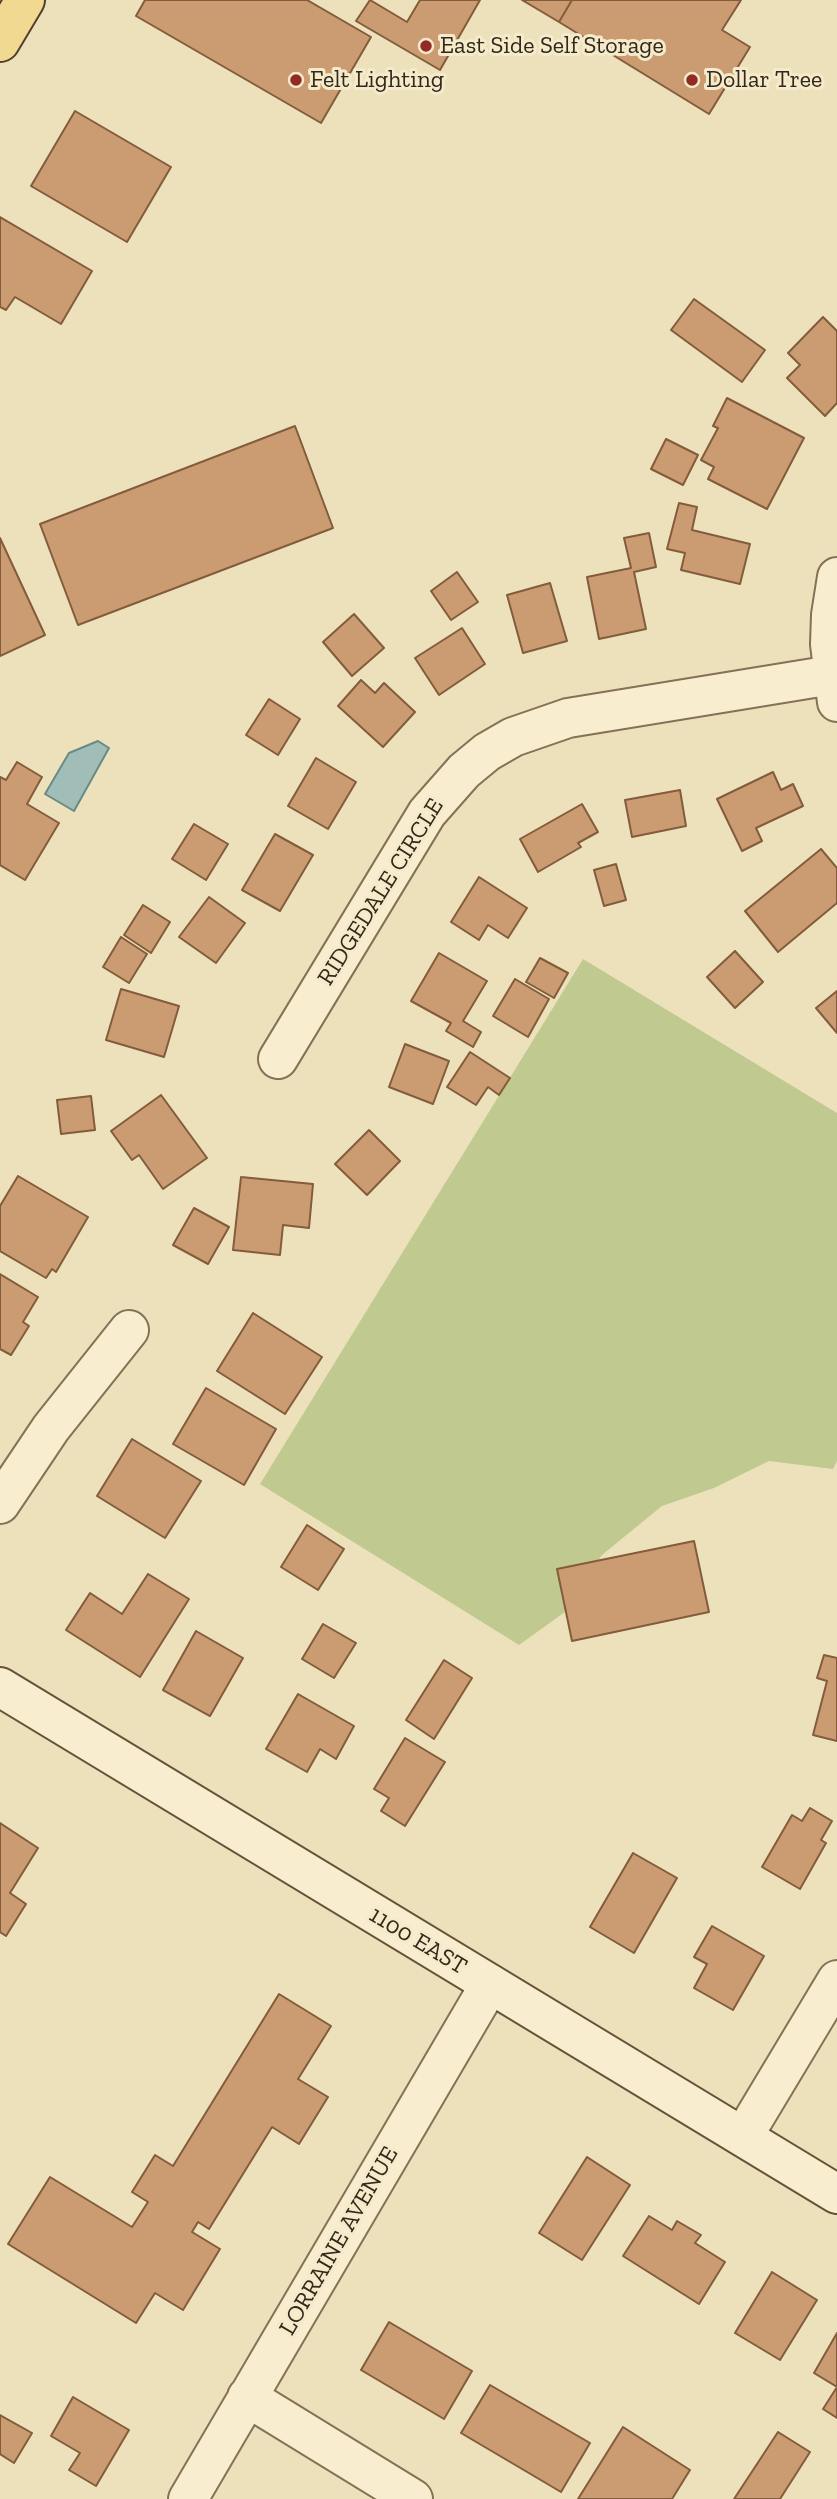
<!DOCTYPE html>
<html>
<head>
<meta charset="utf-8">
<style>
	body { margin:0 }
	canvas { display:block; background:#ede1bc }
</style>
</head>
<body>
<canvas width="837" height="2499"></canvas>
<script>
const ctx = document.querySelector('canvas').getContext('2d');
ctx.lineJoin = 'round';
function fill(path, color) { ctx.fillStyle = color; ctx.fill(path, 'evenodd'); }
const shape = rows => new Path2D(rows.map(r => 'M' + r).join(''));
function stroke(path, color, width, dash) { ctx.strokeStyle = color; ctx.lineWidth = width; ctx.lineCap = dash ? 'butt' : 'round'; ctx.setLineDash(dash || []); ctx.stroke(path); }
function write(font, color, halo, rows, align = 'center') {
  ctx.font = font + ' "Zilla Slab",serif'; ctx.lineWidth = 6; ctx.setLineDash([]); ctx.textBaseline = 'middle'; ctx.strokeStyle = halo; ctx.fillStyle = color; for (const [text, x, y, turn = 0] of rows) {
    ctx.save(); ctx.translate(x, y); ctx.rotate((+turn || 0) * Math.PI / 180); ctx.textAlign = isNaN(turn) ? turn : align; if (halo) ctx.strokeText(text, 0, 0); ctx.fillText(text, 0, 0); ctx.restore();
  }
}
fill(shape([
	[583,959,837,1113,837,1461,833,1469,769,1461,714,1488,662,1506,602,1555,565,1612,519,1645,260,1484]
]), '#c0ca90');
const water = shape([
	[98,741,109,748,74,811,45,794,69,753,98,741]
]);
fill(water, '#a0beb7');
stroke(water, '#688b84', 2);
const building = shape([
	[145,0,307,0,371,37,321,123,136,16,145,0],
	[370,0,407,22,420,0,480,0,440,70,356,21,370,0],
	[522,0,572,0,559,22,522,0],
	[572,0,741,0,722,30,750,47,709,114,559,22,572,0],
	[75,111,171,167,127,242,31,186,75,111],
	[0,217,92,271,61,324,15,297,6,310,0,307,0,217],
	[694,299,765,350,742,382,671,330,694,299],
	[823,317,837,331,837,403,825,416,787,378,800,365,788,353,823,317],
	[727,398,804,438,767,509,708,479,714,467,701,460,718,428,713,426,727,398],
	[295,426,333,528,78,625,40,524,295,426],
	[666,439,698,455,683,485,651,469,666,439],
	[679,503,697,507,692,530,750,544,740,584,681,570,685,553,667,549,679,503],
	[649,533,656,567,634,572,646,629,599,639,587,577,631,568,624,538,649,533],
	[0,538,45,635,0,656,0,538],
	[457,572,478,602,451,620,431,591,457,572],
	[550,583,567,641,523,653,507,595,550,583],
	[354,614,384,648,352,676,323,642,354,614],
	[462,628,485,664,439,695,415,658,462,628],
	[361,680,375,693,384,683,415,712,383,747,338,706,361,680],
	[269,699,300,719,278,755,246,735,269,699],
	[316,758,356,782,328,829,288,806,316,758],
	[17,762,42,777,27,804,59,823,25,880,0,865,0,777,6,780,17,762],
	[773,772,781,790,793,784,803,806,756,828,762,841,742,851,717,799,773,772],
	[680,790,686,826,632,837,625,800,680,790],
	[582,804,598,832,578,843,581,847,538,872,520,839,582,804],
	[194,824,228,844,206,880,172,859,194,824],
	[275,834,313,855,280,911,242,890,275,834],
	[821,849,837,868,837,903,778,952,745,911,821,849],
	[616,864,626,900,604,906,594,870,616,864],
	[479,877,527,908,508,938,488,925,479,940,451,922,479,877],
	[209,897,245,923,216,963,179,937,209,897],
	[143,905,170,922,151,953,124,935,143,905],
	[121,937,147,954,129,983,103,967,121,937],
	[735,951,763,982,735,1008,707,977,735,951],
	[439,953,487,981,463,1021,481,1032,473,1047,446,1031,451,1023,411,1001,439,953],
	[540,958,568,973,554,998,526,982,540,958],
	[515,979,549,999,528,1037,493,1016,515,979],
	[121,989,179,1006,164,1057,106,1040,121,989],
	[837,991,837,1033,816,1008,837,991],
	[405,1044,449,1061,433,1104,389,1087,405,1044],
	[470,1052,510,1078,499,1095,488,1087,476,1105,447,1087,470,1052],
	[161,1095,207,1158,163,1189,139,1155,132,1160,111,1131,161,1095],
	[91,1096,95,1130,61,1134,57,1100,91,1096],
	[369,1130,400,1161,367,1195,335,1164,369,1130],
	[18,1176,88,1217,56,1272,52,1269,46,1278,0,1251,0,1206,18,1176],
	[241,1177,313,1184,309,1228,283,1225,280,1255,233,1250,241,1177],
	[194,1208,229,1227,208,1264,173,1245,194,1208],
	[0,1274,38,1297,23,1322,29,1326,11,1355,0,1349,0,1274],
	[253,1313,322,1357,285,1414,217,1371,253,1313],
	[206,1388,276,1429,244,1485,173,1444,206,1388],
	[132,1439,201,1481,165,1538,97,1496,132,1439],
	[307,1525,344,1549,318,1590,281,1567,307,1525],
	[694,1541,709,1612,572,1641,557,1569,694,1541],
	[148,1574,189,1599,140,1677,66,1630,90,1593,122,1614,148,1574],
	[323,1624,356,1643,334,1678,302,1659,323,1624],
	[196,1631,243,1658,210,1716,163,1690,196,1631],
	[824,1655,837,1658,837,1741,813,1735,827,1681,817,1678,824,1655],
	[444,1660,472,1678,434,1739,406,1720,444,1660],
	[298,1694,354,1726,336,1759,320,1749,307,1772,266,1749,298,1694],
	[405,1738,445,1762,405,1826,381,1811,389,1798,374,1789,405,1738],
	[810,1808,832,1821,821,1840,826,1843,800,1889,762,1867,792,1815,802,1821,810,1808],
	[0,1823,38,1848,10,1893,26,1904,6,1936,0,1932,0,1823],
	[633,1853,677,1878,634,1953,590,1927,633,1853],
	[712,1926,764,1956,733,2010,694,1988,707,1964,694,1957,712,1926],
	[279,1994,331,2026,298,2079,328,2097,299,2144,272,2127,209,2229,198,2222,192,2232,220,2249,183,2310,155,2293,136,2323,8,2244,50,2177,132,2227,148,2202,132,2192,155,2155,173,2166,279,1994],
	[587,2157,630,2185,582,2260,539,2233,587,2157],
	[649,2216,672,2230,677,2221,701,2235,695,2243,725,2262,699,2304,623,2256,649,2216],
	[772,2272,817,2300,780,2360,735,2333,772,2272],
	[389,2322,472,2371,444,2419,361,2370,389,2322],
	[837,2333,837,2418,823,2409,837,2387,814,2373,837,2333],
	[490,2385,590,2443,561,2492,461,2433,490,2385],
	[73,2397,129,2430,96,2486,69,2470,80,2453,51,2436,73,2397],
	[0,2415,32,2433,14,2463,0,2454,0,2415],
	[623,2427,690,2470,672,2499,578,2499,623,2427],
	[778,2432,810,2452,780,2499,734,2499,778,2432]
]);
fill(building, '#cb9c72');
stroke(building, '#835c3c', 2);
const street = shape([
	[837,577,831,615,830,644,837,702],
	[278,1059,427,813,464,771,487,752,513,737,568,718,832,675],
	[0,1504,51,1428,129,1330],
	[744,2135,837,1980],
	[247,2397,413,2499],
	[188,2499,490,1984]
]);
const secondary = shape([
	[0,1687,837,2194]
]);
const primary = shape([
	[0,42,25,0]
]);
stroke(street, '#847156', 42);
stroke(secondary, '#665239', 42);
stroke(primary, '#513f2b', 42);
stroke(street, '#f8eecf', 38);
stroke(secondary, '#f8eecf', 38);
stroke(primary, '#f2d992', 38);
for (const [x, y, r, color] of [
	[426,46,7,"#922b26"],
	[296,80,7,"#922b26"],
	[692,80,7,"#922b26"]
]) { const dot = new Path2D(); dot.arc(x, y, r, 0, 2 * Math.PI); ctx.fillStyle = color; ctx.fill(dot); stroke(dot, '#f5ebcb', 2.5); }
write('24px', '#33281b', '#f5ebcb', [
	["East Side Self Storage",440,46],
	["Felt Lighting",310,80],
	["Dollar Tree",706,80]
], 'left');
write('24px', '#33281b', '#f5ebcb', [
	["RIDGEDALE CIRCLE",381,892,-58],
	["1100 EAST",418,1941,31],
	["LORRAINE AVENUE",339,2241,-60]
]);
</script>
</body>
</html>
